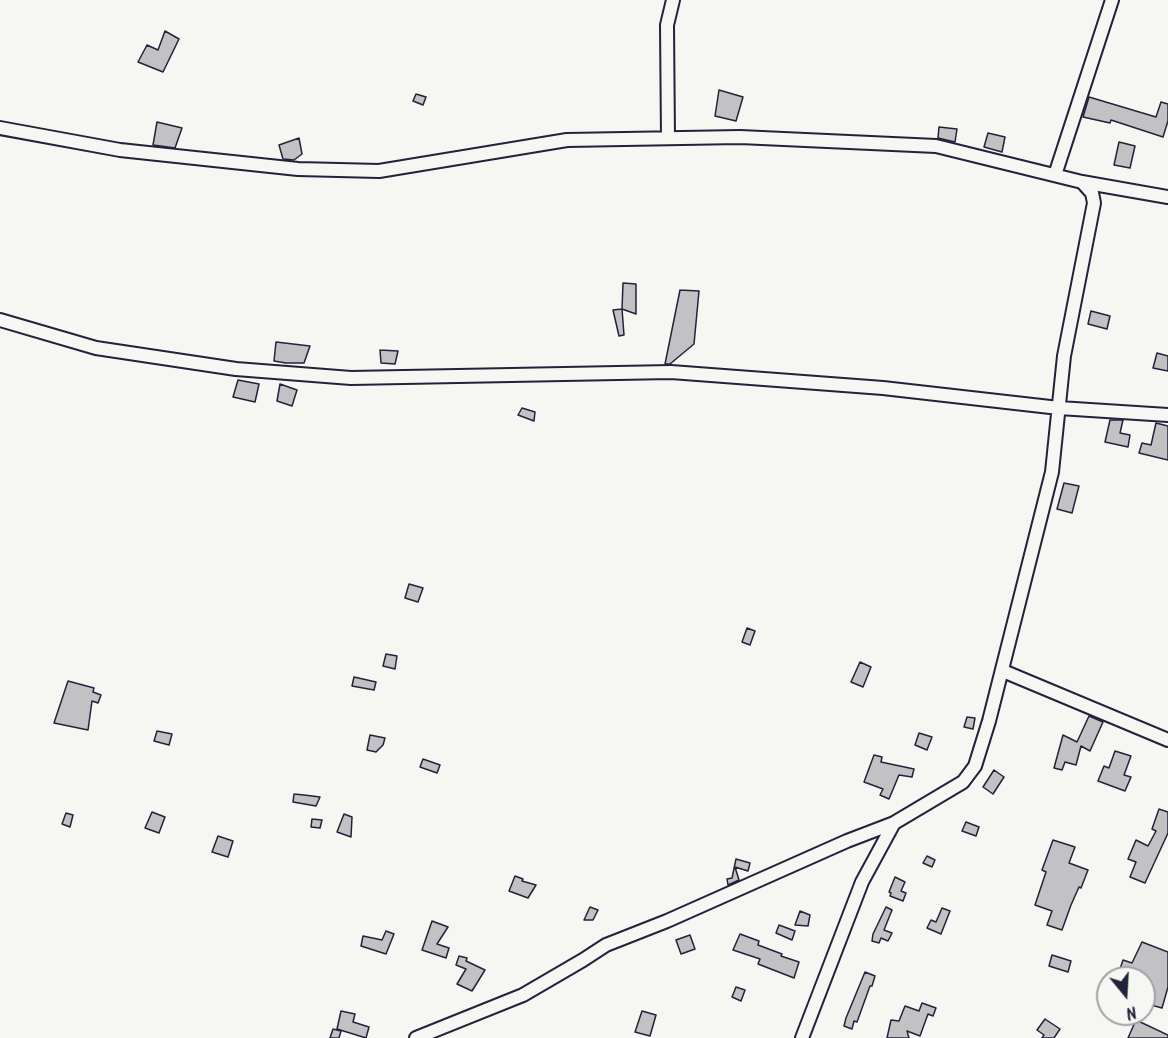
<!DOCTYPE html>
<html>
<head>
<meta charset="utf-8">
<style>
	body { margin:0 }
	#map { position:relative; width:1168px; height:1038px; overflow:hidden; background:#f6f6f2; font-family:Kalam,sans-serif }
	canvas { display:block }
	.north { position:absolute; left:1096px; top:966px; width:60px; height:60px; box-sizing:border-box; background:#f6f6f2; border:2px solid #a1a1a9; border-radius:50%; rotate:162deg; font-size:16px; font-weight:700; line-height:24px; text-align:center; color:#22223b }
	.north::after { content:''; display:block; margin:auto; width:21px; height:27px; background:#22223b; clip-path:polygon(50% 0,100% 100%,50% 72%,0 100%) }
</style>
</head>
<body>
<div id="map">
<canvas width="1168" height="1038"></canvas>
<div class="north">N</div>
</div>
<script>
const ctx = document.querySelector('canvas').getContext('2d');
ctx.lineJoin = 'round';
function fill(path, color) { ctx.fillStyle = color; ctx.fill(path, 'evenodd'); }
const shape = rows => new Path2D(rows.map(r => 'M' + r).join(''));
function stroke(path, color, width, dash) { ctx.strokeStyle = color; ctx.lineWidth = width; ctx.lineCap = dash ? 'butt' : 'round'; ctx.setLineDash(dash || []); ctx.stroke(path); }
const building = shape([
	[165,31,179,39,163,72,138,62,147,45,158,50,165,31],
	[719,90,743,97,736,121,715,116,719,90],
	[416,94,426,97,423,105,413,101,416,94],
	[1089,97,1156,117,1161,102,1168,104,1168,121,1163,137,1111,120,1110,123,1083,117,1089,97],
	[157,122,182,128,175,148,153,145,157,122],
	[939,127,957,129,955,142,938,138,939,127],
	[988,133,1005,137,1002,152,984,147,988,133],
	[299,138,302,154,294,160,283,159,279,145,299,138],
	[1119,142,1135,146,1130,168,1114,165,1119,142],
	[623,283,636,284,636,314,622,309,623,283],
	[680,290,699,291,694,344,670,364,665,364,680,290],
	[622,309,624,335,619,336,613,310,622,309],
	[1091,311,1110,316,1107,329,1088,324,1091,311],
	[276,342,310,346,304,363,286,363,274,361,276,342],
	[380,350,398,351,395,364,381,363,380,350],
	[1157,353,1168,356,1168,371,1153,368,1157,353],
	[238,380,259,384,255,402,233,397,238,380],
	[280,384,297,390,292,406,277,401,280,384],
	[522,408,535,412,534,421,518,415,522,408],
	[1110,420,1123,420,1120,433,1130,435,1128,447,1105,442,1110,420],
	[1156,423,1168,426,1168,460,1139,453,1142,443,1151,445,1156,423],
	[1064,483,1079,486,1072,513,1057,509,1064,483],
	[409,584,423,588,418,602,405,598,409,584],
	[747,628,755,631,750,645,742,642,747,628],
	[386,654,397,656,395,669,383,666,386,654],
	[860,662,871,667,863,687,851,682,860,662],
	[354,677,376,682,374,690,352,686,354,677],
	[68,681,94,688,93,692,101,695,98,703,92,701,88,730,54,723,68,681],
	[1089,716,1103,722,1090,751,1081,746,1076,765,1065,762,1062,770,1054,768,1063,735,1077,742,1089,716],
	[967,717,975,718,973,729,964,727,967,717],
	[157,731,172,734,169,745,154,741,157,731],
	[919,733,932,737,927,750,915,745,919,733],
	[370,735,385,738,383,745,376,752,367,750,370,735],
	[1115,751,1131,756,1124,775,1131,777,1125,791,1098,781,1104,766,1109,768,1115,751],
	[874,755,882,757,881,762,914,769,912,777,899,775,889,799,880,795,883,789,864,782,874,755],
	[423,759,440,765,437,773,420,767,423,759],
	[994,770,1004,777,993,794,983,787,994,770],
	[294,794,304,795,320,797,316,806,293,802,294,794],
	[1159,809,1168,812,1168,833,1145,883,1130,877,1136,862,1128,859,1136,840,1148,846,1156,831,1152,829,1159,809],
	[152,812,165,817,159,833,145,828,152,812],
	[66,813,73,815,70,827,62,824,66,813],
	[344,814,352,817,351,837,337,832,344,814],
	[312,819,322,820,320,828,311,827,312,819],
	[966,822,979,827,976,836,962,831,966,822],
	[218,836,233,841,228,857,212,852,218,836],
	[1053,840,1075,847,1069,863,1088,870,1081,888,1079,887,1071,905,1062,930,1047,925,1052,911,1035,905,1046,872,1042,870,1053,840],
	[927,856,935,860,932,867,923,863,927,856],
	[736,859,750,863,748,871,735,867,739,880,728,885,727,879,732,878,736,859],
	[515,876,523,879,522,881,536,885,528,898,509,891,515,876],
	[895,877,905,882,901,891,906,893,903,901,890,896,891,893,889,892,895,877],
	[590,907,598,910,593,920,584,920,590,907],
	[886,907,892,910,884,930,892,933,888,941,881,938,879,943,872,941,873,934,886,907],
	[942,908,950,911,941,934,927,928,931,920,936,922,942,908],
	[800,911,810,915,808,926,795,925,800,911],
	[432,921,448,927,437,944,449,948,446,958,422,950,432,921],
	[779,925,795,931,792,940,776,933,779,925],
	[386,931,394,934,386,954,361,946,363,936,382,940,386,931],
	[740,934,759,941,758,945,782,954,781,956,799,962,794,978,758,964,760,959,733,950,740,934],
	[690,935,695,949,681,954,676,940,690,935],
	[1142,942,1168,952,1168,987,1162,1008,1144,1003,1144,978,1117,978,1123,960,1132,963,1142,942],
	[1052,955,1071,961,1068,972,1049,966,1052,955],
	[459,956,467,958,466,961,485,970,472,991,457,984,466,969,456,965,459,956],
	[865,972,875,976,872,986,870,986,857,1022,854,1021,852,1029,844,1026,846,1018,865,972],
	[736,987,745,990,741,1001,732,997,736,987],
	[922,1003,936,1008,933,1016,928,1014,920,1036,907,1031,909,1038,887,1038,891,1020,899,1021,905,1006,919,1011,922,1003],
	[341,1011,355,1014,353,1022,369,1027,366,1038,337,1029,341,1011],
	[642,1011,656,1015,650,1036,635,1032,642,1011],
	[1045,1019,1060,1029,1054,1038,1042,1038,1044,1035,1037,1030,1045,1019],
	[1136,1020,1168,1035,1168,1038,1128,1038,1136,1020],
	[333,1029,341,1031,339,1038,330,1038,333,1029]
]);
fill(building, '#c2c2c4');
stroke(building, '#22223b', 1.5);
const minor = shape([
	[0,128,120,150,298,169,379,171,567,140,740,137,936,146,1082,182,1168,197],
	[668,138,667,25,673,0],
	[1055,175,1112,0],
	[0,320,96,348,236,369,351,378,671,372,883,388,1059,408,1168,415],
	[1003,671,1168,740],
	[416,1038,523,995,583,960,606,945,667,921,847,841,894,823,963,782,975,766,989,721,1052,472,1064,356,1094,203,1092,193,1082,182],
	[802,1038,862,882,894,823]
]);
stroke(minor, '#22223b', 16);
stroke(minor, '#f6f6f2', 12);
</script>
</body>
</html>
